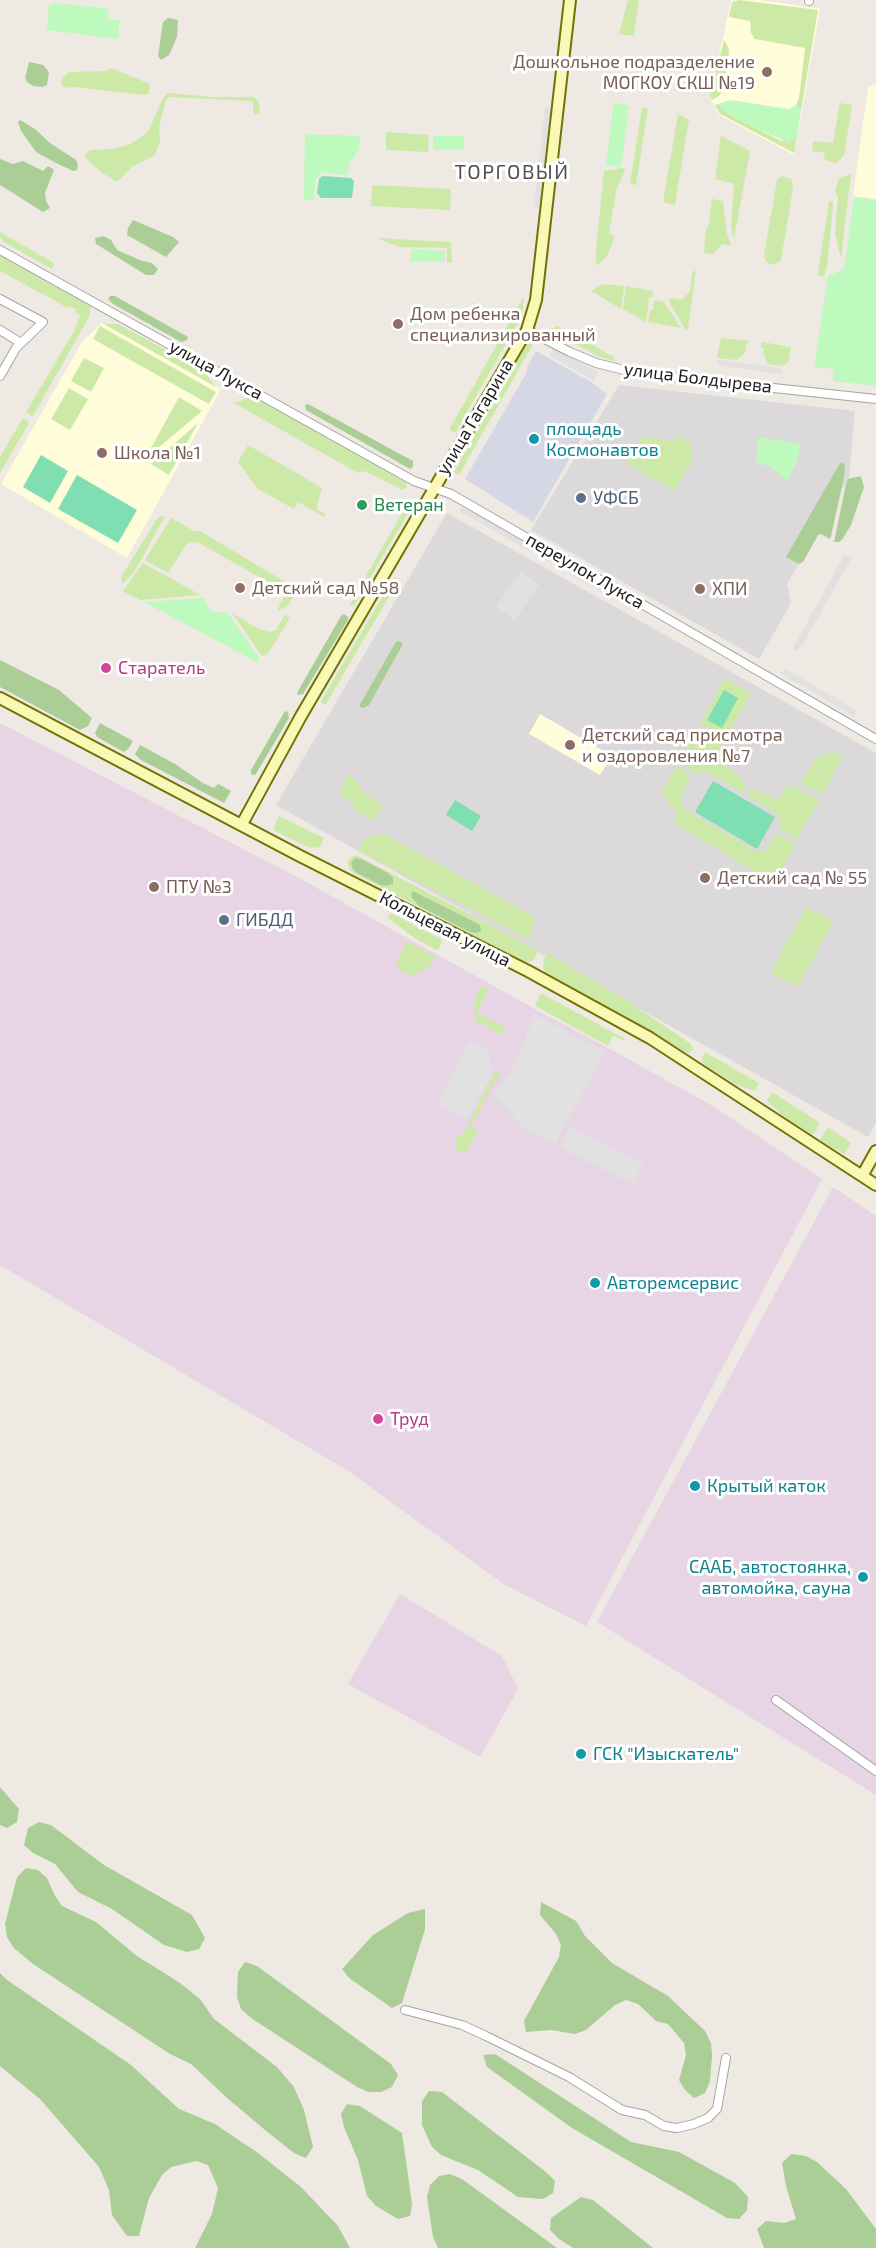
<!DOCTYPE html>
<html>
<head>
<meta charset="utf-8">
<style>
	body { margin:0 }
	canvas { display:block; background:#eee9e2 }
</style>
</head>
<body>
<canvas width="876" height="2248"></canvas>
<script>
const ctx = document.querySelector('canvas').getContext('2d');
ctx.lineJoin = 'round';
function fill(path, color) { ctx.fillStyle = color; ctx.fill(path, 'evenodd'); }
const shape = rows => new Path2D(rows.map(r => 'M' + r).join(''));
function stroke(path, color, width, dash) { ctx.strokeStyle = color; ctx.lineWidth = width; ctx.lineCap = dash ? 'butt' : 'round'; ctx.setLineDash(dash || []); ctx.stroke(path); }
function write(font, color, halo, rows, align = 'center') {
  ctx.font = font + ' "Exo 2",sans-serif'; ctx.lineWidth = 6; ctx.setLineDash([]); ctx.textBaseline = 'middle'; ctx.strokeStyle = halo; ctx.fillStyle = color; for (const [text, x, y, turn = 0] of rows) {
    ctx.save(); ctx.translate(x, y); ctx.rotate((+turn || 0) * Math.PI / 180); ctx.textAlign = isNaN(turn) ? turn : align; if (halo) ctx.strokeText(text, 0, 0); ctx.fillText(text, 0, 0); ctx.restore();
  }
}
fill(shape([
	[619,385,855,411,849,477,787,584,791,603,759,659,531,530],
	[447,513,876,753,876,1123,868,1137,276,805]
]), '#dbd9da');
fill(shape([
	[0,723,297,877,535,1009,619,1054,716,1108,822,1179,586,1626,505,1585,350,1472,0,1265],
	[833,1187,876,1216,876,1795,597,1622],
	[400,1594,502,1656,518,1689,480,1757,348,1684]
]), '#e7d4e5');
fill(shape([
	[735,0,760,0,820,9,794,155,719,115,710,97,731,1],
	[876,84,876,199,853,196,868,87],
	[102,323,221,389,127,558,1,484,82,342],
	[540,714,612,756,600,775,529,734]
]), '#fffcda');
fill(shape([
	[628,0,639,0,634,36,619,34],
	[739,0,818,10,801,110,796,105,799,98,805,48,755,39,751,33,750,21,729,17,732,2],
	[724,40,729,49,728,63,722,92,719,96,712,100,710,96],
	[111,68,150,84,149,93,146,95,73,87,68,88,64,87,61,83,62,78,69,72,105,71],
	[168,93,213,97,254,97,259,102,260,113,256,115,253,112,253,102,250,101,170,97,166,100,159,128,160,142,154,156,132,167,117,182,102,173,86,158,85,155,90,150,112,149,129,145,144,135,149,130,162,100],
	[840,103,852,105,844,155,837,163,824,160,825,153,812,151,813,141,833,143],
	[719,104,722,109,731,115,781,141,797,136,794,153,720,114,715,105],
	[642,107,648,108,636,185,630,184],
	[678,114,689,120,675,205,663,202],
	[386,132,429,135,428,152,386,150],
	[721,136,750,151,734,239,731,228,734,184,715,179],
	[623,168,625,170,616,191,609,234,614,236,613,242,607,256,596,266,596,249,604,171],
	[851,174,841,259,835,233,838,197,835,191,839,178],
	[782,176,791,179,793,188,781,260,774,265,766,262,764,256,777,180],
	[372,185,451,189,450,210,371,206],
	[712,199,723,201,726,230,731,246,722,244,713,254,704,253,706,229,709,225],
	[829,201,833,202,833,207,827,266,824,276,820,276,818,274],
	[0,232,54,263,52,269,4,242,0,237],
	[376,238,451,242,452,263,447,263,447,248,399,247],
	[0,256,91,307,89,317,33,416,26,412,74,331,80,315,75,312,76,309,69,306,68,308,0,271],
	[696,270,688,330,685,329,668,300,672,298,681,300,690,292,692,273],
	[603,284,624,286,621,309,591,291],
	[626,286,653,291,652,297,649,298,646,322,623,309],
	[524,296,522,316,455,433,449,430],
	[654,300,664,302,681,328,648,322,650,310,653,310],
	[104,324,118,324,203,370,216,387],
	[100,326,216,392,209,404,93,339],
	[557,326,614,357,614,361,600,357,554,333,552,329],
	[721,338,750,341,745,346,746,352,736,360,717,358],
	[528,341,533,344,459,475,454,472],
	[762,342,791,347,789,361,783,366,768,364,763,353,764,348,761,348],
	[84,358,104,368,91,392,71,381],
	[69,388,88,399,70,430,51,419],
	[251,393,406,482,407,487,403,490,365,471,358,473,234,403,248,398],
	[179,397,202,411,145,459],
	[23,418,28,421,28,425,0,473,0,457],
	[198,423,169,475,151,464],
	[680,435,685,441,692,442,691,464,674,490,653,478,648,479,645,474,626,463,642,436,673,441],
	[248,445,322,488,316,509,325,514,324,517,298,502,294,509,258,489,238,462],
	[413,499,416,500,354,605,349,606,407,504],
	[165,516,141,560,131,576,122,584,121,577,158,517],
	[171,518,194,531,200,531,297,589,288,606,277,611,286,592,199,543,191,542,186,545,168,573,145,560],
	[143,563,200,595,140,600,123,591],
	[394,577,397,579,397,583,326,704,323,704,321,701],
	[232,613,259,629,270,632,276,630,285,615,290,618,267,655,262,656],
	[725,678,751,693,726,738,700,724],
	[698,728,721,741,727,751,722,759,680,759],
	[831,752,844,755,822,795,801,783,816,758],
	[719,762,739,775,746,786,742,792,704,771,697,773,682,765],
	[677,765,690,777,681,798,683,808,757,852,766,850,777,833,795,845,774,883,675,824,676,811,661,794],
	[348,775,356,779,363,793,383,805,373,821,353,809,354,804,343,798,340,793],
	[795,786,819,800,797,840,780,829,779,815,747,795,750,788,778,799,787,787],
	[279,816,324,838,320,847,310,848,273,830],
	[384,834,535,917,530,940,358,850,368,837],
	[356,855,536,949,537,954,533,960,526,963,352,872,348,865,348,860],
	[807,907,834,921,800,983,795,985,773,974,772,969],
	[391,913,442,940,439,949,436,950,413,937,390,919,387,917],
	[406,941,436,957,428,968,411,976,399,969,397,962],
	[549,954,623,998,691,1044,693,1049,689,1053,683,1051,546,973,543,968,544,958],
	[482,986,489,990,477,1012,507,1029,501,1035,475,1020,474,1000],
	[541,993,625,1039,625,1041,613,1036,608,1046,535,1006],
	[705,1052,759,1083,755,1091,735,1084,703,1064,702,1057],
	[496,1069,500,1072,471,1127,479,1133,475,1136,466,1153,458,1152,455,1147,457,1137,465,1131],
	[772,1092,820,1123,813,1135,787,1119,767,1101],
	[828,1127,851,1143,844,1154,820,1140]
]), '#cde9a7');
fill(shape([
	[168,18,178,20,177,37,169,55,161,60,158,56,163,22],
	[29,62,43,65,49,72,47,85,42,87,33,86,27,82,25,78],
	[20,120,35,129,50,143,76,160,78,165,77,170,73,171,56,163,36,152,21,131,18,122],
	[0,159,13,164,23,161,43,171,48,166,54,170,45,193,46,201,50,208,43,212,0,185],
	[133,220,173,237,179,242,166,257,127,235,128,228],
	[104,236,111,240,117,250,140,260,152,263,158,269,154,275,146,275,96,244,95,238],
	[110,296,115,296,188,337,187,340,181,342,113,304,108,299],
	[308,404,413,461,413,467,410,469,306,410,305,405],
	[840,463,845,464,844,477,831,536,830,539,821,534,818,535,803,562,799,564,786,557],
	[861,476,864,487,851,525,842,540,839,542,834,542,846,484,848,479],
	[344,614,348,617,348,620,303,694,297,695,298,691,341,616],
	[400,641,403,644,369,705,363,708,359,706,396,642],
	[0,660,59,690,92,718,88,726,80,730,0,687],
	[285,711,288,712,289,718,257,772,255,775,251,774,251,770],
	[100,723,133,741,129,748,124,752,97,737,95,733],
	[140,745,175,764,203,783,214,788,218,784,231,791,224,803,141,760,135,754],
	[355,858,361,859,388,873,393,878,393,884,387,886,381,885,357,873,353,869,351,863],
	[413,891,480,925,481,931,476,933,470,932,419,906,411,896],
	[0,1787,19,1809,17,1822,7,1828,0,1825],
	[39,1822,51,1825,104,1865,192,1915,205,1938,199,1949,187,1952,164,1945,112,1909,78,1892,55,1864,33,1853,24,1845,28,1828],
	[26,1868,38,1870,47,1878,55,1896,62,1906,96,1922,137,1956,180,1983,200,1999,214,2019,277,2067,294,2087,304,2110,313,2147,306,2158,294,2153,265,2130,226,2097,191,2064,170,2054,33,1964,14,1948,7,1937,5,1924,17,1877],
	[541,1902,576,1921,585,1936,612,1963,668,1996,705,2031,711,2043,712,2056,710,2081,705,2093,694,2098,685,2090,679,2080,686,2055,684,2043,668,2024,656,2021,638,2004,626,2000,615,2005,586,2030,575,2034,551,2030,526,2032,524,2021,559,1957,561,1945,556,1934,540,1915],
	[425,1909,425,1929,402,2003,392,2008,349,1978,342,1969,373,1935,408,1913],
	[245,1962,257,1966,391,2064,398,2075,392,2087,381,2092,368,2092,357,2087,251,2018,241,2009,237,1997,238,1972],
	[0,1973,7,1980,131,2065,179,2109,215,2124,258,2153,301,2187,338,2226,350,2248,195,2248,212,2214,218,2188,208,2165,196,2161,171,2167,162,2175,149,2198,139,2236,127,2236,112,2215,109,2190,99,2167,40,2099,0,2066],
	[495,2054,631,2142,679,2152,735,2183,748,2197,747,2210,739,2219,727,2218,572,2128,487,2067,483,2055],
	[429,2091,442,2092,546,2172,555,2181,553,2193,543,2199,518,2197,478,2170,441,2155,432,2147,422,2125,422,2101],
	[347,2104,360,2106,402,2133,412,2204,410,2216,398,2219,376,2206,367,2196,358,2160,344,2127,341,2114],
	[791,2154,806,2156,817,2162,846,2189,876,2229,876,2248,764,2248,757,2229,766,2221,784,2223,796,2219,786,2186,782,2163],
	[450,2174,462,2179,557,2248,438,2248,433,2237,427,2197,430,2185,439,2176],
	[581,2197,593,2200,653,2248,573,2248,559,2239,550,2230,551,2218]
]), '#abce96');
fill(shape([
	[56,3,108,9,109,20,119,20,118,39,47,30,49,4],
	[730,100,789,109,796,105,801,110,797,136,792,138,789,143,743,122,722,109,719,104],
	[614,102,629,106,621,167,606,165],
	[305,134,360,136,359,149,352,160,349,162,347,175,321,172,315,181,314,200,304,199],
	[433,136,464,136,464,150,433,150],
	[854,197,876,200,876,386,833,381,833,369,814,367,828,276,844,269],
	[411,249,445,251,444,262,410,261],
	[758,437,800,444,798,460,787,481,772,468,756,462],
	[205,598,206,605,213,612,227,612,259,658,259,663,144,602]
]), '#bef9be');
fill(shape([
	[322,176,351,178,354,181,352,198,321,198,317,193,319,179],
	[41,455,68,471,50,503,23,487],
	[77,475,137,510,118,543,58,509],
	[724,690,738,698,722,728,707,720],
	[713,781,775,817,757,849,695,812],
	[455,800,481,816,472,831,446,815]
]), '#7fdeb2');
fill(shape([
	[545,108,554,108,542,207,534,208],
	[553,348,598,372,594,381,550,356],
	[718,360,782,368,781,374,717,365],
	[463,505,535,548,533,553,460,511],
	[543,552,618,594,615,600,541,557],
	[844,555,851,559,803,644,796,651,793,648],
	[520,572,539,584,515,620,496,607],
	[786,669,856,710,855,717,780,673],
	[534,1014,605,1051,556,1143,524,1129,494,1095,517,1061],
	[470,1041,489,1051,492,1075,467,1120,437,1104],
	[570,1127,643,1164,633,1185,559,1148]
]), '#e1e1e1');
fill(shape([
	[536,351,591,382,607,394,533,522,465,479,527,372,528,365]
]), '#d6d7e4');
const street = shape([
	[809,1,809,0],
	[0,250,414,481,451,494,876,739],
	[0,299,43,322,16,348,0,376],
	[0,330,21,343],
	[527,330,570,352,596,363,624,370,653,375,876,399],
	[776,1700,876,1771],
	[405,2010,462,2025,486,2036,569,2077,622,2110,645,2115,664,2126,677,2128,694,2124,708,2118,717,2109,726,2058]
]);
const secondary = shape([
	[0,698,300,856,528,971,650,1038,876,1185],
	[242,824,301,716,527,330,536,300,570,0],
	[862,1176,876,1151]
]);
stroke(street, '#a4a4a4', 10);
stroke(secondary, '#707304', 14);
stroke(street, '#fff', 8);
stroke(secondary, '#faf8b5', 10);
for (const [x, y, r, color] of [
	[767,72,6,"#8d6e63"],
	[398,324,6,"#8d6e63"],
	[534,439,6,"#0f9aa8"],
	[102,453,6,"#8d6e63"],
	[581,498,6,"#5c6f8a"],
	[362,505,6,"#2e9e5b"],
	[240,588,6,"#8d6e63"],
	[700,589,6,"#8d6e63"],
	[106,668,6,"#d1479c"],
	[570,745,6,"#8d6e63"],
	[705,878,6,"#8d6e63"],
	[154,887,6,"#8d6e63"],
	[224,920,6,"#5c6f8a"],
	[595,1283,6,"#0f9aa8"],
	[378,1419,6,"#d1479c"],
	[695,1486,6,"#0f9aa8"],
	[863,1577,6,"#0f9aa8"],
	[581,1754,6,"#0f9aa8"]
]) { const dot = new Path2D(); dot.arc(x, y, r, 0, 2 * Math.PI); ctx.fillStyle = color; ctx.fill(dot); stroke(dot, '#fff', 2); }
write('18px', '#785e54', '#fff', [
	["Дошкольное подразделение",755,62,"right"],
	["МОГКОУ СКШ №19",755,83,"right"],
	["Дом ребенка",410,314],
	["специализированный",410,335],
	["Школа №1",114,453],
	["Детский сад №58",252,588],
	["ХПИ",712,589],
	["Детский сад присмотра",582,735],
	["и оздоровления №7",582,756],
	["Детский сад № 55",717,878],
	["ПТУ №3",166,887]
], 'left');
write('18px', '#1d1d1d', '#fff', [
	["улица Лукса",216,370,29],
	["улица Болдырева",698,378,7],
	["улица Гагарина",475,417,-59],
	["переулок Лукса",585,571,30],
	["Кольцевая улица",445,929,27]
]);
write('18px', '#0d838f', '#fff', [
	["площадь",546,429],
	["Космонавтов",546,450],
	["Авторемсервис",607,1283],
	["Крытый каток",707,1486],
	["СААБ, автостоянка,",851,1567,"right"],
	["автомойка, сауна",851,1588,"right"],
	["ГСК \"Изыскатель\"",593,1754]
], 'left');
write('18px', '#4e5e75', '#fff', [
	["УФСБ",593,498],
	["ГИБДД",236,920]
], 'left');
write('18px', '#27864d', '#fff', [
	["Ветеран",374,505]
], 'left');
write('18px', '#b23c85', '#fff', [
	["Старатель",118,668],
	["Труд",390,1419]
], 'left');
ctx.letterSpacing = '1.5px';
write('20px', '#505050', '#fff', [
	["ТОРГОВЫЙ",512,172]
]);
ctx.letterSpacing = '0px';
</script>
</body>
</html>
